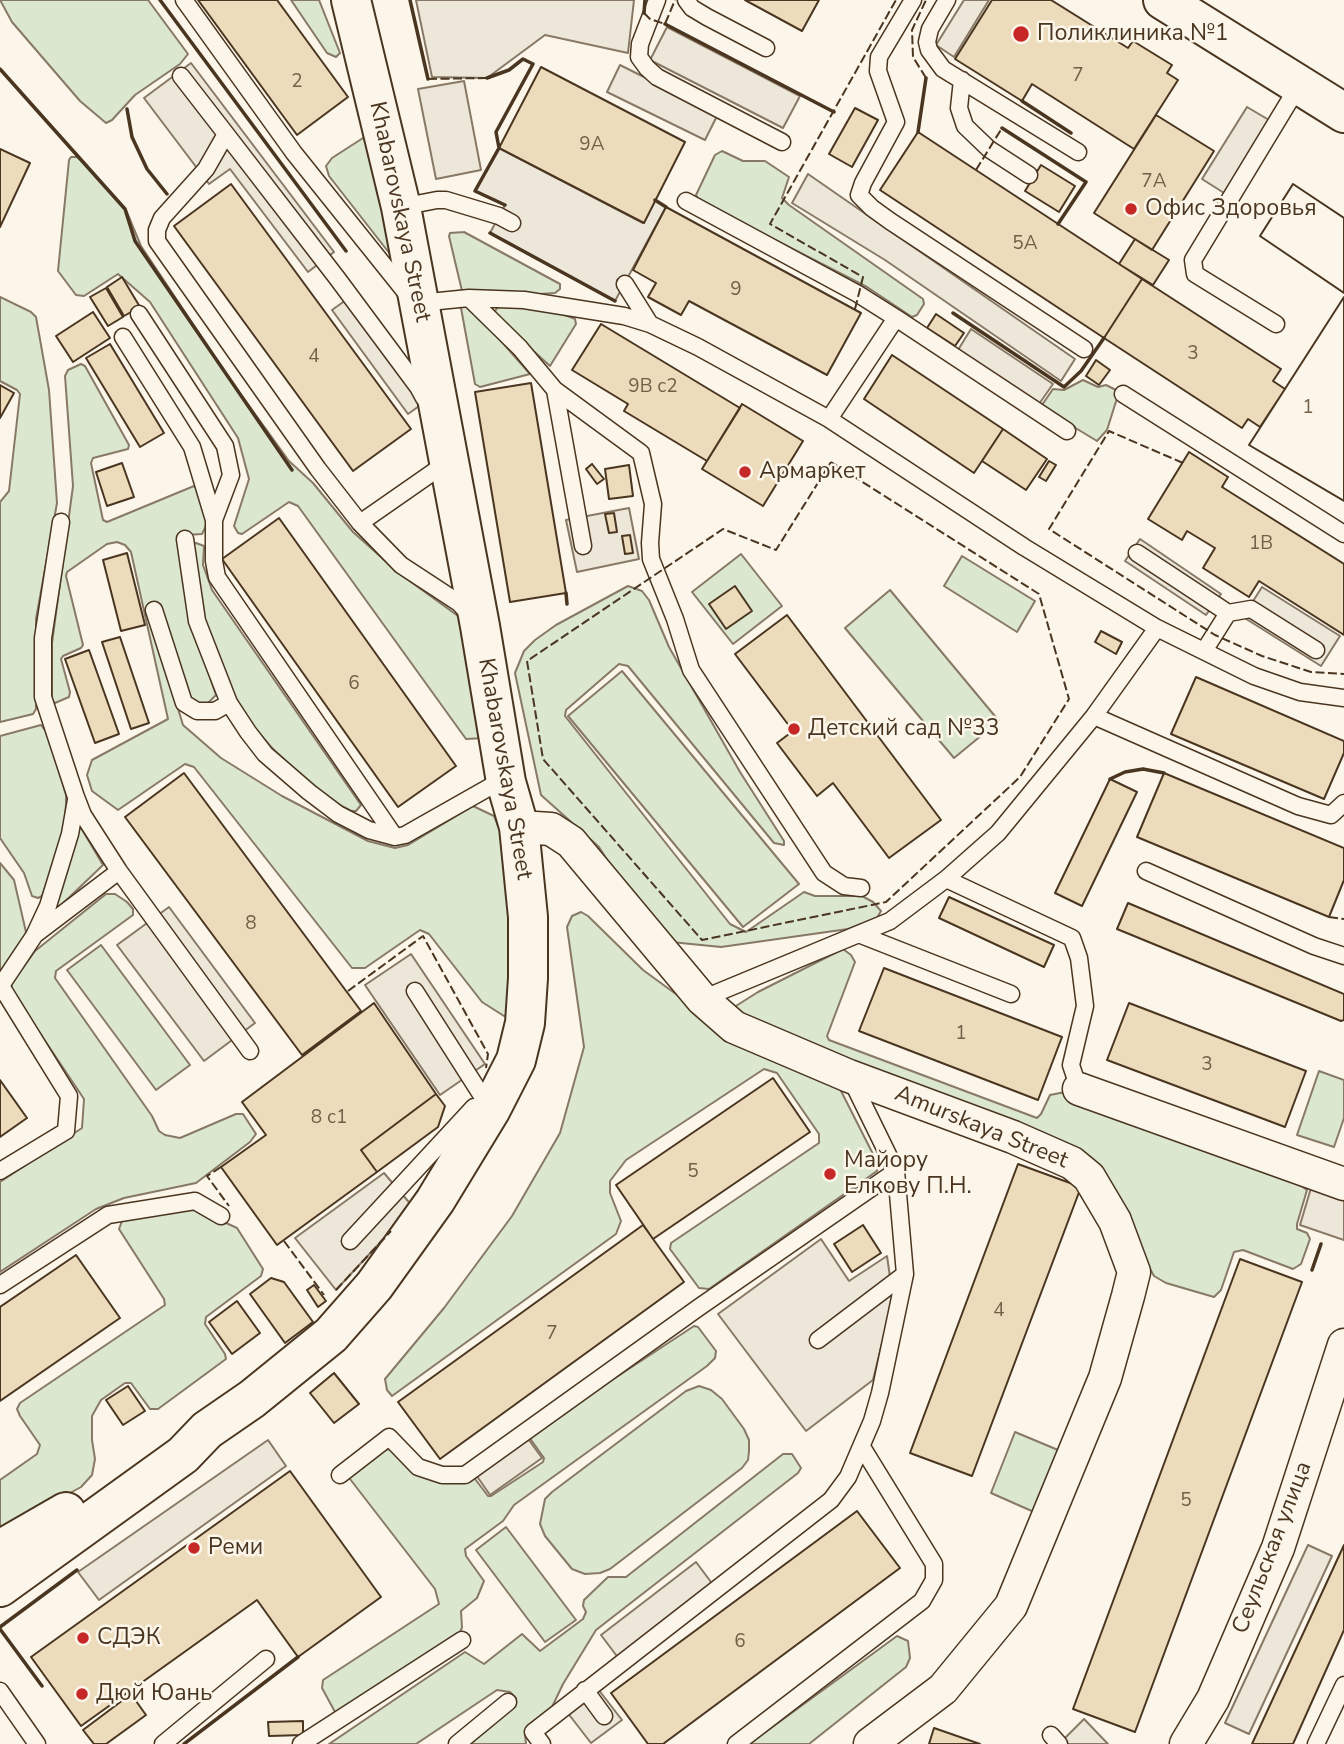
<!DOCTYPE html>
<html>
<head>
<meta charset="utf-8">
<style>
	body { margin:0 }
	canvas { display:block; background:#fbf6e9 }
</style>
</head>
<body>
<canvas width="1344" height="1744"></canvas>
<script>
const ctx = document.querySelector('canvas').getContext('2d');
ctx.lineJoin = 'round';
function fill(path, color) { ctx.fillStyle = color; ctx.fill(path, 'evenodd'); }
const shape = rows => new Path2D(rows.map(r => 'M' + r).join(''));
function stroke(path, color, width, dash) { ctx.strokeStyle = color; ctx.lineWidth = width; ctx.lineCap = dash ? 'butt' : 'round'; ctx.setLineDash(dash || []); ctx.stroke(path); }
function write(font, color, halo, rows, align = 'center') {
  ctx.font = font + ' "Nunito Sans",sans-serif'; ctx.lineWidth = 5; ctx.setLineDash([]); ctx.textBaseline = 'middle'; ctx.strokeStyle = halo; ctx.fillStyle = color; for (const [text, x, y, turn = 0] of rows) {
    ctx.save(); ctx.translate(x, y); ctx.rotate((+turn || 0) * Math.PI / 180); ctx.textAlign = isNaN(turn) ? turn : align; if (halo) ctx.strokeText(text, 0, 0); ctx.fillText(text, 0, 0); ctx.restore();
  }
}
const green = shape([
	[0,0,148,0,188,54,180,64,135,95,112,120,106,123,80,101,12,22,0,0],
	[291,0,319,0,340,53,336,57,327,53,291,0],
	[363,138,368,140,392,253,390,254,329,176,326,166,332,158,363,138],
	[722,151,743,161,765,161,789,177,782,198,789,205,923,299,924,304,917,315,912,317,867,287,699,201,696,195,715,155,722,151],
	[71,157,77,157,85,164,126,210,141,246,229,378,289,461,313,483,353,532,400,574,465,621,485,738,466,739,298,506,289,502,242,534,238,533,234,526,249,479,238,438,150,302,118,274,84,296,76,295,58,271,69,160,71,157],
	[464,232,560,284,560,289,555,293,540,294,462,291,449,236,450,233,464,232],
	[0,297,31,312,36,317,49,390,57,503,36,619,36,709,33,714,0,722,0,502,9,491,20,394,17,390,0,381,0,297],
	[508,304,547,308,575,319,576,324,550,366,496,317,494,313,497,308,508,304],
	[463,305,473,309,530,374,480,387,475,384,461,308,463,305],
	[81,364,85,366,129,445,128,449,93,458,91,463,103,520,107,522,194,486,198,490,208,522,202,534,186,535,191,621,216,695,208,703,198,705,188,698,157,605,151,603,147,607,183,725,221,758,282,796,368,841,395,848,408,845,473,806,494,816,510,854,511,1014,504,1016,482,1002,429,934,420,930,365,968,352,968,194,767,185,764,118,810,92,791,87,775,92,760,168,719,131,552,125,545,117,542,107,544,67,572,66,576,83,645,81,648,63,656,61,659,70,692,69,697,55,703,52,701,52,643,73,486,65,376,68,370,81,364],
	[1083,380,1098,387,1106,385,1116,390,1118,395,1107,430,1097,441,1044,409,1042,405,1053,389,1064,390,1083,380],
	[196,543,204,546,203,565,212,590,361,805,356,811,351,811,334,802,310,784,272,748,243,714,201,621,192,544,196,543],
	[741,554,782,606,733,644,692,592,741,554],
	[962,556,1035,601,1017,632,944,586,962,556],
	[628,586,642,591,649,600,669,647,740,772,784,841,784,845,774,843,628,666,619,664,566,710,565,716,730,924,746,932,804,892,815,896,862,896,873,902,881,911,877,918,848,929,721,947,671,942,639,911,599,847,541,795,515,673,524,651,535,640,556,625,628,586],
	[890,590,999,721,954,758,845,628,890,590],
	[622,671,799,884,743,927,568,716,622,671],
	[41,725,48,734,66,795,66,804,64,835,42,896,38,898,32,896,24,873,0,838,0,736,41,725],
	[80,826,103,865,56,910,54,909,80,826],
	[0,863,14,880,26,932,25,938,0,978,0,863],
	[106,894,115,894,127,902,133,909,133,915,56,971,55,978,152,1116,159,1131,165,1135,180,1138,236,1114,243,1114,256,1134,250,1142,196,1183,124,1198,96,1209,0,1272,0,1182,82,1128,84,1099,11,990,12,983,35,951,106,894],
	[581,912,588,916,643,970,717,1024,837,1083,878,1164,877,1171,709,1289,699,1288,670,1249,671,1243,819,1143,819,1134,777,1073,764,1069,626,1160,610,1181,610,1193,621,1221,616,1234,392,1396,387,1390,385,1379,444,1308,512,1216,560,1133,584,1047,567,927,572,916,581,912],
	[101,945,190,1065,156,1090,67,970,101,945],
	[843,949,851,955,855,962,827,1036,829,1040,1037,1118,1041,1114,1050,1095,1065,1092,1282,1172,1307,1190,1297,1224,1297,1229,1307,1233,1310,1239,1301,1264,1293,1269,1243,1250,1234,1252,1221,1290,1214,1297,1166,1283,1154,1276,1110,1196,728,1011,758,992,843,949],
	[1319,1071,1344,1080,1344,1118,1334,1147,1297,1135,1319,1071],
	[196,1209,237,1228,263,1269,261,1276,206,1317,205,1324,225,1354,226,1359,158,1409,150,1409,131,1383,125,1383,101,1400,92,1416,92,1440,95,1459,92,1475,81,1487,0,1532,0,1480,37,1454,40,1445,20,1416,17,1409,20,1403,165,1305,164,1299,119,1229,122,1221,134,1218,196,1209],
	[694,1326,698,1327,716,1351,715,1358,707,1366,514,1505,503,1521,465,1549,466,1556,484,1581,477,1598,461,1611,462,1628,459,1633,338,1713,335,1712,322,1688,323,1680,439,1604,435,1589,350,1479,350,1475,385,1450,393,1448,417,1474,472,1475,488,1496,491,1496,543,1462,544,1458,529,1437,530,1434,694,1326],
	[699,1386,711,1390,722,1399,744,1429,749,1440,749,1451,748,1460,742,1468,610,1569,600,1573,585,1574,572,1569,545,1536,540,1524,545,1499,552,1492,686,1391,699,1386],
	[1015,1432,1058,1450,1034,1512,991,1493,1015,1432],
	[783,1454,792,1454,801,1468,798,1473,596,1630,563,1684,552,1707,525,1734,526,1744,470,1744,514,1705,516,1698,510,1692,497,1690,416,1744,329,1744,465,1652,484,1664,522,1634,540,1651,583,1619,586,1612,583,1606,584,1600,608,1577,626,1577,783,1454],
	[506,1527,576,1620,545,1642,476,1550,506,1527],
	[897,1636,908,1641,910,1658,906,1667,809,1744,749,1744,897,1636]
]);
fill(green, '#dce7d0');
stroke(green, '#887966', 2);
const parking = shape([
	[416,0,634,0,628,53,545,35,487,78,432,77,416,0],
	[964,0,989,0,954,57,936,45,964,0],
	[667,27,800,96,783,128,650,60,667,27],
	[191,63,334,252,308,272,230,169,209,184,144,98,191,63],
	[620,65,718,114,705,140,607,92,620,65],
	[464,81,481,170,436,179,418,89,464,81],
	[1247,107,1269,120,1224,193,1202,179,1247,107],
	[499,148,643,223,655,200,666,207,615,301,490,233,505,205,475,191,499,148],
	[808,174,1075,359,1061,381,885,260,792,203,808,174],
	[346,300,422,404,408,414,332,310,346,300],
	[971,329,1053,384,1039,404,958,350,971,329],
	[629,508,639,559,577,572,566,520,629,508],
	[1140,539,1221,594,1206,615,1125,561,1140,539],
	[1262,587,1340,636,1321,666,1243,617,1262,587],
	[169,907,255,1023,204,1061,117,945,169,907],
	[411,954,485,1064,440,1095,365,985,411,954],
	[384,1173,413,1207,336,1290,295,1238,384,1173],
	[1311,1188,1344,1197,1344,1240,1300,1225,1311,1188],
	[821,1239,849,1281,887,1256,893,1298,873,1380,806,1431,718,1314,821,1239],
	[526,1436,542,1458,490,1495,474,1472,526,1436],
	[268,1440,286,1466,99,1600,78,1572,268,1440],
	[1308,1545,1332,1556,1249,1734,1225,1723,1308,1545],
	[696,1562,714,1586,619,1659,601,1635,696,1562],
	[598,1689,622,1720,591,1743,567,1712,598,1689],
	[1084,1719,1108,1744,1068,1744,1063,1740,1084,1719]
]);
fill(parking, '#ede7d9');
stroke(parking, '#887966', 2);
const building = shape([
	[198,0,277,0,348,97,297,135,198,0],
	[745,0,819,0,802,31,745,0],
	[992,0,1051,0,1128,48,1133,41,1172,65,1167,73,1178,80,1134,149,1032,84,1022,101,955,59,992,0],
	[541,67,685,142,644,223,499,148,541,67],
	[855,108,878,120,852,167,829,154,855,108],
	[1156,115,1214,151,1152,250,1094,213,1156,115],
	[918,132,1142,279,1104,338,880,190,918,132],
	[0,149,30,163,0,227,0,149],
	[1041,165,1075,186,1059,212,1025,191,1041,165],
	[231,184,411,429,353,471,174,226,231,184],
	[1293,184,1344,218,1344,293,1260,236,1293,184],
	[1293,184,1344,218,1344,293,1260,236,1293,184],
	[666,207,861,313,827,375,689,301,681,315,648,297,656,283,633,270,666,207],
	[1135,239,1169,260,1153,285,1119,264,1135,239],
	[122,277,140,307,124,316,107,287,122,277],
	[1142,279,1281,369,1273,381,1285,389,1260,427,1248,419,1242,428,1104,338,1142,279],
	[106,288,123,317,108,326,90,297,106,288],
	[1344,297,1344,501,1249,445,1344,297],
	[1344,297,1344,501,1249,445,1344,297],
	[93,312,110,338,73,362,56,336,93,312],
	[936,314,964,333,955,346,927,328,936,314],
	[601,324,740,408,707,461,624,411,628,404,572,370,601,324],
	[110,344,164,433,140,447,86,358,110,344],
	[892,355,1003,429,974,473,864,399,892,355],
	[1096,360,1110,370,1099,385,1086,376,1096,360],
	[531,383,566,593,510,602,475,392,531,383],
	[0,385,14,393,0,418,0,385],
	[742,404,803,441,763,506,702,469,742,404],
	[1003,429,1047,459,1026,490,982,461,1003,429],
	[1189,452,1228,477,1222,487,1344,564,1344,635,1259,581,1249,597,1203,568,1215,548,1187,531,1182,540,1148,519,1189,452],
	[1049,461,1056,465,1046,481,1039,477,1049,461],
	[122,463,134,497,107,506,96,472,122,463],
	[592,464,604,479,597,484,586,469,592,464],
	[629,465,633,496,609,499,605,469,629,465],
	[614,513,617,532,609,533,605,514,614,513],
	[279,518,456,766,398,807,222,559,279,518],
	[630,535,633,553,625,554,622,536,630,535],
	[127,553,145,625,121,631,103,560,127,553],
	[735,586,752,611,726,629,709,604,735,586],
	[787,615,941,820,889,858,833,783,817,796,777,743,793,731,735,654,787,615],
	[1101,631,1122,642,1116,654,1095,642,1101,631],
	[120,637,149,723,131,729,102,642,120,637],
	[89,650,119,734,95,743,65,659,89,650],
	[1196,677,1344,741,1344,753,1324,799,1171,734,1196,677],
	[184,773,361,1011,302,1055,125,817,184,773],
	[1164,773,1344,848,1344,880,1329,917,1137,837,1164,773],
	[1110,779,1137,792,1082,906,1055,893,1110,779],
	[949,897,1054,945,1044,967,939,918,949,897],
	[1128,903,1344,994,1344,1020,1341,1021,1117,929,1128,903],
	[884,968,1062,1037,1038,1100,859,1031,884,968],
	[374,1003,436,1094,361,1150,377,1172,277,1245,221,1167,266,1135,242,1102,374,1003],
	[1129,1003,1306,1071,1285,1127,1107,1060,1129,1003],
	[773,1078,810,1132,653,1239,616,1185,773,1078],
	[0,1080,27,1118,0,1137,0,1080],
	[436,1094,445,1106,438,1127,377,1172,361,1150,436,1094],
	[1018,1164,1081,1187,972,1476,910,1453,1018,1164],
	[643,1225,684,1282,440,1459,398,1402,643,1225],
	[863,1225,881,1253,852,1272,834,1244,863,1225],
	[76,1255,120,1318,0,1401,0,1307,76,1255],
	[1240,1259,1302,1282,1135,1732,1073,1709,1240,1259],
	[271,1278,284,1282,313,1322,285,1343,250,1294,271,1278],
	[314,1285,326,1301,318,1307,307,1290,314,1285],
	[237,1301,260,1333,232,1354,209,1322,237,1301],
	[334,1373,359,1404,334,1423,310,1393,334,1373],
	[128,1386,145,1411,123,1425,106,1400,128,1386],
	[290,1471,381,1597,298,1657,257,1600,81,1726,31,1657,290,1471],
	[857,1511,900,1568,663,1744,648,1744,611,1693,857,1511],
	[1344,1545,1344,1630,1293,1744,1252,1744,1344,1545],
	[131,1694,146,1715,106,1744,94,1744,83,1730,131,1694],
	[303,1721,303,1735,269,1736,268,1722,303,1721],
	[934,1728,980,1744,929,1744,934,1728]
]);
fill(building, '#ecdcbc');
stroke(building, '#4a3520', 2);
const service = shape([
	[184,0,294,153,407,294],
	[657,0,640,44,639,57,647,68,657,77,782,142],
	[686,0,692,8,707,17,766,48],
	[913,0,879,57,878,71,896,122,863,183,859,195,872,208,890,221,1084,349],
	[947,0,930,29,927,42,929,50,943,69,1078,152],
	[181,76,226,134],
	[962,80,959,108,965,126,989,149,1029,175],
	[686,201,858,294,896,318,829,419],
	[401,207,437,200,446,200,499,216,512,223],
	[625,284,650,324],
	[469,298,520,348,555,390,641,453,653,504,650,543,651,559,675,619,691,670,824,873,844,886,861,888],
	[419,303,469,298,524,300,624,316,650,324,698,347,829,419,1024,547,1157,628,1254,676,1300,692,1344,698],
	[139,314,225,446,231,475,214,520,214,561,217,577,395,837,405,835,495,784,506,782],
	[896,318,1067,431],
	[1276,324,1195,274,1193,260,1299,85],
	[123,337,192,447,214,520],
	[555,390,583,546],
	[1123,394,1344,534],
	[424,398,418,387,337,278,226,134,206,169,162,218,157,230,157,241,318,469,360,523,401,565,459,603,471,616],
	[61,522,43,638,43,697,76,797,83,815,119,871,250,1051],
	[360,523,439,468,449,464],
	[185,539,197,621,229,703,248,732,265,754,309,792,338,814,369,830,395,837],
	[1137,553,1228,613],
	[154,610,184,703,197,711,215,711,229,703],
	[1204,651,1228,613,1251,609,1316,650],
	[1094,716,1298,806,1331,815,1344,803],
	[1146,871,1314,946,1344,956],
	[946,879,1072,938,1079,958,1085,1006,1071,1065,1079,1089],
	[36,934,119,871],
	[861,935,1011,994],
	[0,987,34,936,48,906,70,834,76,800],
	[415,991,489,1107],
	[702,999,890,921,946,879,998,833,1094,716,1157,628],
	[0,1171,66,1131,69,1096,1,986],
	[350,1241,474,1107],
	[0,1285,108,1215,195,1201,221,1216],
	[818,1340,905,1274],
	[340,1475,389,1437,418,1467,442,1475,465,1475,698,1308,896,1171],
	[585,1690,604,1716],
	[0,1691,37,1744],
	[1051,1735,1059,1744],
	[163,1744,266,1659],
	[301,1744,462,1640],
	[457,1744,508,1702],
	[542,1744,533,1732,831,1500,848,1477,872,1421,880,1393,905,1274,896,1171,850,1077],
	[736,1744,922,1601,934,1580,934,1564,862,1447],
	[1316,1744,1344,1685]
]);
const minor = shape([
	[519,827,551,829,571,842,702,999,734,1027,849,1076,1013,1137,1072,1163,1089,1177,1115,1221,1134,1272,1128,1296,1105,1378,1011,1606,943,1689,870,1744],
	[1079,1089,1344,1184],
	[1186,1744,1213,1699,1278,1548,1344,1345]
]);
const secondary = shape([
	[1163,0,1344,113],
	[0,1550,66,1512],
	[0,1587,183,1455,207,1430,252,1399,331,1335,374,1286,435,1201,491,1109,516,1060,525,1023,528,978,528,917,519,827,506,782,480,626,401,207,351,0]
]);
stroke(service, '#4a3520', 19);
stroke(minor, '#4a3520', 35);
stroke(secondary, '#4a3520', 42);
stroke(service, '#fbf6e9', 16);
stroke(minor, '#fbf6e9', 32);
stroke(secondary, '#fbf6e9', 38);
stroke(shape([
	[644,13,650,19,665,24,675,0],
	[926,78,913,57,912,30,926,0],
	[428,79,487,78],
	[976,170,1002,128],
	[855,309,863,277,770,224,896,0],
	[831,462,1039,594,1069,699,1020,777,886,902,702,940,543,759,527,661,723,529,776,550,831,462],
	[1183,463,1109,431,1049,529,1215,635,1262,656,1311,672,1344,674],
	[1329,917,1344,919],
	[348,991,423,936,488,1054,486,1068],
	[221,1167,207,1176,229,1206],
	[284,1241,324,1295],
	[336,1290,391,1231]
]), '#4a3520', 2, [9, 3.5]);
stroke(shape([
	[160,0,346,251],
	[410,0,428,79],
	[644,13,645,0],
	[665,24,834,112],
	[0,69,125,209,135,241,292,470],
	[487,78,509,70,523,59,533,64,496,132,499,148,475,191,505,205],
	[1022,101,1071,133],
	[127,109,132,137,147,169,167,194],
	[1002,128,1086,182,1058,224],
	[918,132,926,78],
	[655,200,666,207],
	[490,233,615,301],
	[953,313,1064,387,1081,371,1104,338],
	[566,593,567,604],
	[1110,779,1125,772,1143,769,1164,773],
	[1312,1270,1321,1244],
	[0,1627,77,1570],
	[0,1629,42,1686],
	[184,1744,298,1657]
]), '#4a3520', 3.5);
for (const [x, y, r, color] of [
	[1021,34,9,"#c62828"],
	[1131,209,7,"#c62828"],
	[745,472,7,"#c62828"],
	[794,729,7,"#c62828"],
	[830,1174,7,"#c62828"],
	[194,1548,7,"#c62828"],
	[83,1638,7,"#c62828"],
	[82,1694,7,"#c62828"]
]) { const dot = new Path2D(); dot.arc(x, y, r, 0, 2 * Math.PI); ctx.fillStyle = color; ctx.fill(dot); stroke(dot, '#fbf6e9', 2.5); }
write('19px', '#725f47', null, [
	["7",1078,76],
	["2",297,82],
	["9А",592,145],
	["7А",1154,182],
	["5А",1025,244],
	["9",736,290],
	["3",1193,354],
	["4",314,357],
	["9В с2",653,387],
	["1",1308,408],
	["1В",1261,544],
	["6",354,684],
	["8",251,924],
	["1",961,1034],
	["3",1207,1065],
	["8 с1",329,1118],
	["5",693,1172],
	["4",999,1311],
	["7",552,1334],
	["5",1186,1501],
	["6",740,1642]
]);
write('23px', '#4a3520', '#fbf6e9', [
	["Поликлиника №1",1037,34],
	["Офис Здоровья",1145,209],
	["Армаркет",759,472],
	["Детский сад №33",808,729],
	["Майору",844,1161],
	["Елкову П.Н.",844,1187],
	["Реми",208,1548],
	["СДЭК",97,1638],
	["Дюй Юань",96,1694]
], 'left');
write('23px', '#4a3520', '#fbf6e9', [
	["Khabarovskaya Street",399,212,78],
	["Khabarovskaya Street",504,769,80],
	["Amurskaya Street",981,1128,22],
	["Сеульская улица",1273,1548,-69]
]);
</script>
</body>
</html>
